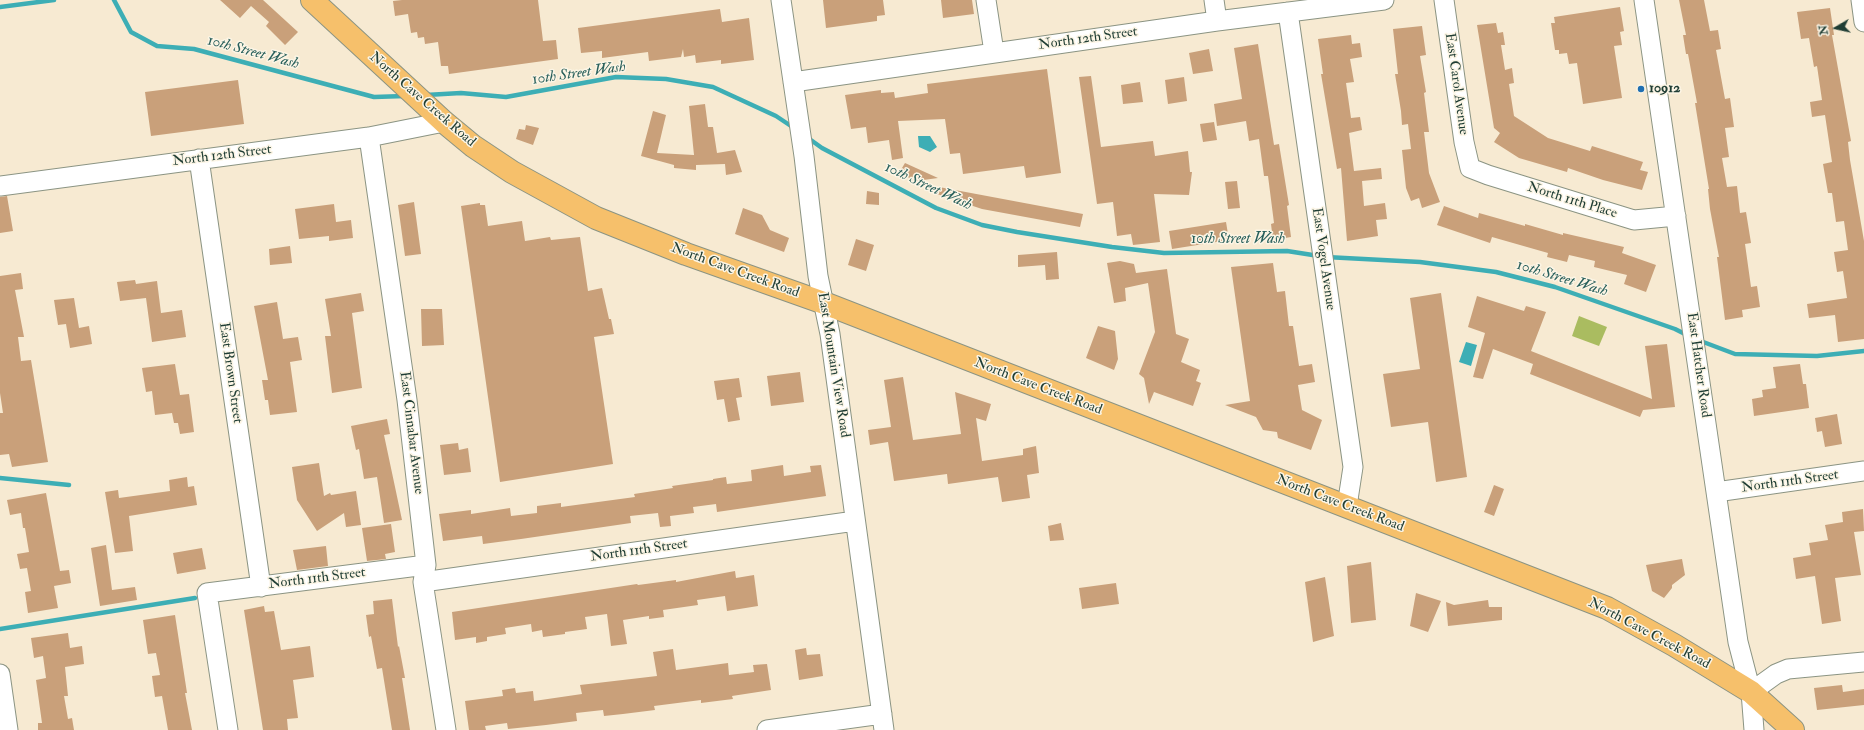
<!DOCTYPE html>
<html>
<head>
<meta charset="utf-8">
<style>
	body { margin:0 }
	#map { position:relative; width:1864px; height:730px; overflow:hidden; background:#f7ead2; font-family:"IM FELL Double Pica",serif }
	canvas { display:block }
	.north { position:absolute; left:1816px; top:8px; width:40px; height:40px; -webkit-text-stroke:3px #fcf5e5; paint-order:stroke; rotate:261deg; font-size:11px; font-weight:700; line-height:16px; text-align:center; color:#1f3d34 }
	.north::after { content:''; display:block; margin:auto; width:14px; height:18px; background:#1f3d34; clip-path:polygon(50% 0,100% 100%,50% 72%,0 100%) }
</style>
</head>
<body>
<div id="map">
<canvas width="1864" height="730"></canvas>
<div class="north">N</div>
</div>
<script>
const ctx = document.querySelector('canvas').getContext('2d');
ctx.lineJoin = 'round';
function fill(path, color) { ctx.fillStyle = color; ctx.fill(path, 'evenodd'); }
const shape = rows => new Path2D(rows.map(r => 'M' + r).join(''));
function stroke(path, color, width, dash) { ctx.strokeStyle = color; ctx.lineWidth = width; ctx.lineCap = dash ? 'butt' : 'round'; ctx.setLineDash(dash || []); ctx.stroke(path); }
function write(font, color, halo, rows, align = 'center') {
  ctx.font = font + ' "IM FELL Double Pica",serif'; ctx.lineWidth = 3; ctx.setLineDash([]); ctx.textBaseline = 'middle'; ctx.strokeStyle = halo; ctx.fillStyle = color; for (const [text, x, y, turn = 0] of rows) {
    ctx.save(); ctx.translate(x, y); ctx.rotate((+turn || 0) * Math.PI / 180); ctx.textAlign = isNaN(turn) ? turn : align; if (halo) ctx.strokeText(text, 0, 0); ctx.fillText(text, 0, 0); ctx.restore();
  }
}
fill(shape([
	[1579,316,1607,327,1599,346,1572,336]
]), '#aabc60');
fill(shape([
	[918,136,930,136,937,147,930,152,919,147],
	[1466,342,1477,345,1471,366,1459,362]
]), '#3daeb5');
stroke(shape([
	[114,0,131,32,157,46,194,49,374,97,405,96],
	[0,7,54,0],
	[426,95,461,93,506,97,616,77,666,79,713,87,776,116,794,128],
	[808,138,822,148,936,208,982,225,1017,232,1112,247,1164,253,1287,251,1319,256],
	[1326,257,1420,262,1496,272,1555,287,1675,329,1687,335],
	[1698,340,1735,354,1817,356,1864,351],
	[0,478,69,485],
	[0,629,195,598]
]), '#3daeb5', 4.5);
fill(shape([
	[220,0,263,0,298,32,285,45,266,26,269,22,251,6,240,18],
	[402,0,538,0,543,41,556,40,558,59,449,74,448,66,441,66,438,42,425,44,424,37,418,38,417,32,411,33,408,14,395,16,393,1],
	[823,0,883,0,885,15,877,16,877,21,826,28],
	[941,0,972,0,974,14,943,18],
	[1679,0,1704,0,1710,31,1718,30,1721,49,1716,50,1725,99,1730,98,1734,127,1725,128,1729,157,1722,158,1727,187,1737,186,1740,213,1746,212,1751,243,1745,244,1751,287,1757,286,1760,307,1742,310,1743,317,1725,320,1717,257,1719,257,1710,209,1708,189,1709,189,1695,103,1697,103,1688,54,1686,54,1683,35,1686,35],
	[1620,7,1624,31,1620,32,1622,45,1614,46,1622,98,1583,104,1577,63,1569,64,1567,53,1559,54,1559,50,1555,50,1551,23,1555,23,1554,17],
	[1830,8,1834,35,1832,35,1851,141,1848,142,1850,160,1864,241,1864,339,1838,342,1835,315,1809,318,1807,304,1847,298,1843,271,1837,272,1834,252,1848,250,1844,221,1836,222,1832,193,1828,193,1823,164,1832,162,1825,115,1812,117,1810,102,1822,100,1817,66,1814,67,1809,38,1801,39,1797,12],
	[720,9,722,22,749,18,754,60,721,64,721,60,696,63,695,55,684,57,683,49,681,57,649,61,648,52,602,58,602,51,581,53,578,28],
	[1496,23,1498,33,1503,32,1505,45,1501,45,1505,70,1512,68,1514,83,1509,84,1514,116,1548,138,1590,151,1592,146,1643,162,1640,170,1648,172,1642,190,1603,180,1568,168,1567,172,1519,158,1494,142,1500,133,1494,128,1477,25],
	[1422,26,1426,55,1420,56,1426,92,1424,93,1429,132,1424,132,1429,173,1440,202,1422,208,1419,198,1411,201,1406,188,1402,150,1411,149,1408,124,1402,125,1401,111,1395,74,1398,74,1393,29],
	[1351,35,1352,44,1360,43,1362,57,1350,59,1354,82,1346,83,1351,118,1360,117,1362,130,1349,133,1354,171,1381,168,1382,179,1362,181,1364,206,1385,203,1387,219,1376,220,1378,236,1347,241,1341,168,1337,169,1321,74,1323,74,1318,39],
	[1258,44,1274,145,1279,144,1289,205,1287,206,1291,237,1273,240,1271,224,1274,223,1268,176,1264,176,1259,139,1249,141,1246,121,1217,126,1214,104,1242,99,1234,48],
	[1209,49,1213,71,1193,74,1189,53],
	[1047,69,1061,173,1026,178,1024,166,963,174,960,153,950,154,945,119,898,121,903,158,892,160,889,140,868,143,866,127,851,129,845,95,881,90,881,93,894,92,895,98,928,93,927,84],
	[1091,76,1101,147,1153,141,1155,156,1188,151,1190,172,1192,172,1189,195,1154,194,1160,242,1133,245,1131,234,1117,236,1113,202,1097,204,1079,77],
	[1184,77,1187,101,1168,104,1165,80],
	[238,80,244,124,151,136,145,92],
	[1140,82,1143,102,1123,104,1121,85],
	[705,104,708,127,713,127,717,153,735,150,742,172,726,175,725,164,696,165,696,170,674,168,674,165,641,156,653,111,666,115,657,153,694,155,689,106],
	[1214,122,1217,140,1203,142,1200,124],
	[526,125,539,128,533,145,516,139,519,129,525,130],
	[905,163,938,178,916,181,899,173],
	[1237,181,1240,208,1228,209,1225,182],
	[939,187,1083,214,1080,227,982,209,937,194],
	[867,191,879,193,879,205,866,204],
	[7,196,13,231,0,233,0,197],
	[414,202,421,254,405,256,398,205],
	[480,203,480,205,485,205,488,226,522,221,525,241,550,237,551,240,580,237,588,291,602,288,609,319,611,319,614,334,594,337,613,464,500,482,461,206],
	[334,204,336,222,351,220,353,238,329,241,329,236,299,239,295,209],
	[1444,206,1478,218,1479,213,1525,226,1525,224,1563,235,1563,233,1624,247,1622,253,1656,265,1646,292,1624,284,1627,275,1594,267,1595,261,1569,255,1567,262,1547,257,1548,253,1492,237,1490,243,1437,225],
	[743,208,762,215,770,230,789,238,784,252,735,234],
	[1226,222,1229,240,1172,249,1169,231],
	[856,239,874,245,866,271,848,265],
	[290,246,292,263,270,265,269,249],
	[1057,252,1059,279,1046,280,1045,265,1018,267,1018,255],
	[1120,261,1134,264,1136,273,1167,269,1176,334,1189,339,1181,362,1200,370,1196,381,1201,383,1193,406,1154,392,1149,404,1144,378,1139,374,1155,332,1148,283,1125,288,1126,301,1114,303,1107,263],
	[1273,263,1277,292,1285,291,1289,326,1293,326,1299,366,1312,364,1315,382,1298,385,1302,410,1322,420,1311,450,1278,438,1277,432,1263,430,1256,417,1225,405,1250,401,1231,267],
	[21,273,23,289,15,290,24,337,18,337,21,361,31,360,48,462,12,467,9,454,0,455,0,413,3,413,0,393,0,276],
	[135,280,136,284,157,281,161,313,182,310,186,337,152,342,146,298,120,301,117,282],
	[361,293,364,311,352,313,362,388,332,393,325,336,331,336,325,299],
	[1441,293,1467,477,1436,482,1428,422,1391,427,1383,374,1420,369,1410,298],
	[1477,296,1524,311,1526,306,1546,312,1531,351,1652,399,1645,346,1667,344,1675,407,1643,410,1640,417,1530,374,1533,364,1493,349,1483,379,1473,377,1485,333,1468,327],
	[74,298,79,328,89,326,92,344,70,348,66,324,58,325,54,300],
	[277,302,283,339,298,337,302,360,290,362,297,412,270,415,268,400,265,400,262,380,268,380,254,306],
	[421,309,442,309,444,345,422,346],
	[1098,326,1115,331,1118,359,1114,370,1086,358],
	[175,364,180,395,189,394,194,432,180,434,178,423,174,423,172,413,155,415,152,391,146,392,142,368],
	[1800,364,1803,384,1806,384,1809,408,1754,416,1752,399,1763,397,1762,390,1776,388,1773,367],
	[800,372,804,402,771,406,767,376],
	[903,377,913,440,961,434,955,392,991,404,986,421,976,418,982,461,1023,455,1023,449,1036,446,1039,473,1027,475,1030,498,1002,502,998,477,948,484,947,474,894,481,888,442,870,445,868,430,891,427,884,380],
	[739,378,742,397,736,398,740,420,728,422,724,399,717,400,714,381],
	[1837,414,1842,444,1825,447,1822,431,1817,432,1815,418],
	[387,419,390,434,384,435,402,520,384,523,377,477,364,479,359,449,356,450,351,426],
	[458,443,459,450,468,448,471,472,444,475,440,445],
	[319,463,324,496,330,493,331,495,356,491,361,525,346,527,344,513,317,531,297,500,292,467],
	[783,465,784,476,811,472,810,466,821,465,826,496,717,512,716,504,693,507,694,513,670,516,671,526,660,527,658,513,630,516,631,523,521,539,483,544,482,536,443,541,439,514,471,510,471,514,510,508,511,516,537,513,537,506,561,503,561,507,635,497,634,494,673,488,672,486,713,480,713,479,726,477,727,484,752,481,751,470],
	[187,477,188,487,194,486,197,505,129,516,133,551,115,553,105,492,118,490,119,498,170,491,169,480],
	[1494,485,1504,489,1494,516,1484,512],
	[46,493,60,571,69,570,71,583,54,586,58,608,28,613,25,592,31,591,27,568,20,569,17,554,29,552,25,528,23,528,21,513,10,515,7,500],
	[1863,509,1864,531,1854,532,1861,575,1835,578,1841,621,1822,624,1815,576,1796,579,1793,558,1811,555,1809,543,1828,540,1825,525,1843,522,1842,512],
	[1061,523,1064,540,1050,541,1048,526],
	[391,524,395,552,385,554,386,559,367,561,362,528],
	[106,545,112,590,135,587,137,600,100,606,91,548],
	[326,546,328,566,297,570,293,550],
	[202,548,206,569,177,574,173,553],
	[1682,559,1685,575,1672,585,1672,588,1664,598,1652,591,1646,565],
	[1371,562,1376,620,1351,623,1347,566],
	[735,571,736,578,754,575,758,606,727,611,725,596,697,600,698,605,663,610,664,617,649,619,649,616,623,620,627,644,611,646,607,614,585,617,587,629,565,632,565,634,543,637,542,630,532,632,531,624,505,628,506,634,487,637,487,641,476,643,476,637,455,640,452,612,637,584,638,585,676,580,676,582],
	[1325,577,1334,636,1313,642,1305,582],
	[1116,583,1119,604,1082,609,1079,588],
	[1416,593,1441,601,1428,632,1410,626],
	[392,599,398,647,399,646,405,678,402,678,410,730,392,730,382,668,377,669,371,636,369,637,366,615,374,614,373,601],
	[1488,600,1489,607,1502,607,1502,620,1448,626,1446,602,1454,605],
	[264,606,265,612,274,611,281,650,310,646,314,677,293,680,298,718,287,719,288,730,263,730,244,610],
	[175,615,187,693,185,693,192,730,168,730,162,696,155,697,152,676,160,675,156,653,148,654,143,620],
	[68,633,70,648,82,646,84,664,65,667,68,696,64,696,68,719,72,718,74,730,38,730,38,723,42,723,36,680,46,678,43,656,34,658,31,638],
	[806,648,807,655,820,654,823,676,799,680,795,650],
	[673,649,676,670,728,663,729,675,754,672,753,665,767,664,771,690,732,696,733,699,701,703,701,700,654,706,655,710,623,714,604,716,603,710,576,713,577,721,546,725,508,729,507,723,485,726,486,730,469,730,465,701,503,696,502,690,515,688,516,693,533,691,534,701,582,694,580,685,657,676,653,652],
	[1842,685,1843,692,1864,689,1864,705,1817,710,1814,688]
]), '#c9a07a');
const minor = shape([
	[781,0,804,156,818,276,830,334,884,730],
	[986,0,994,52],
	[1214,0,1217,21],
	[1444,0,1464,142,1470,168,1488,175,1634,220,1676,216],
	[1644,0,1738,642,1751,692,1754,730],
	[1861,0,1864,22],
	[1288,12,1353,467,1347,506],
	[793,82,1217,21,1384,0],
	[369,137,407,400,426,565,423,582,446,730],
	[199,159,261,587],
	[0,186,369,137,444,122],
	[1716,492,1864,471],
	[423,582,855,521],
	[0,674,8,730],
	[1751,692,1776,674,1788,669,1864,662],
	[228,730,207,593,426,565],
	[767,730,882,714]
]);
const major = shape([
	[312,0,444,122,473,146,512,172,596,218,686,254,824,303,1607,608,1674,645,1751,692,1793,730]
]);
stroke(minor, '#8b9483', 21);
stroke(major, '#8b9483', 24);
stroke(minor, '#fff', 19);
stroke(major, '#f6c06b', 22);
for (const [x, y, r, color] of [
	[1641,89,4,"#1f6fb2"]
]) { const dot = new Path2D(); dot.arc(x, y, r, 0, 2 * Math.PI); ctx.fillStyle = color; ctx.fill(dot); stroke(dot, '#fcf5e5', 1.5); }
write('14px', '#1f3d34', '#fcf5e5', [
	["North 12th Street",1088,39,-8],
	["East Carol Avenue",1456,84,82],
	["North Cave Creek Road",422,100,41],
	["North 12th Street",222,156,-7],
	["North 11th Place",1572,201,17],
	["East Vogel Avenue",1323,259,82],
	["North Cave Creek Road",735,271,20],
	["East Mountain View Road",833,365,81],
	["East Hatcher Road",1698,365,82],
	["East Brown Street",230,373,82],
	["North Cave Creek Road",1038,387,21],
	["East Cinnabar Avenue",411,433,83],
	["North 11th Street",1790,482,-8],
	["North Cave Creek Road",1340,504,21],
	["North 11th Street",639,551,-8],
	["North 11th Street",317,579,-7],
	["North Cave Creek Road",1649,634,28]
]);
write('bold 14px', '#1f3d34', '#fcf5e5', [
	["10912",1649,89]
], 'left');
write('italic 15px', '#285f5b', '#fcf5e5', [
	["10th Street Wash",253,53,15],
	["10th Street Wash",579,74,-8],
	["10th Street Wash",928,187,25],
	["10th Street Wash",1238,240],
	["10th Street Wash",1562,279,17]
]);
</script>
</body>
</html>
